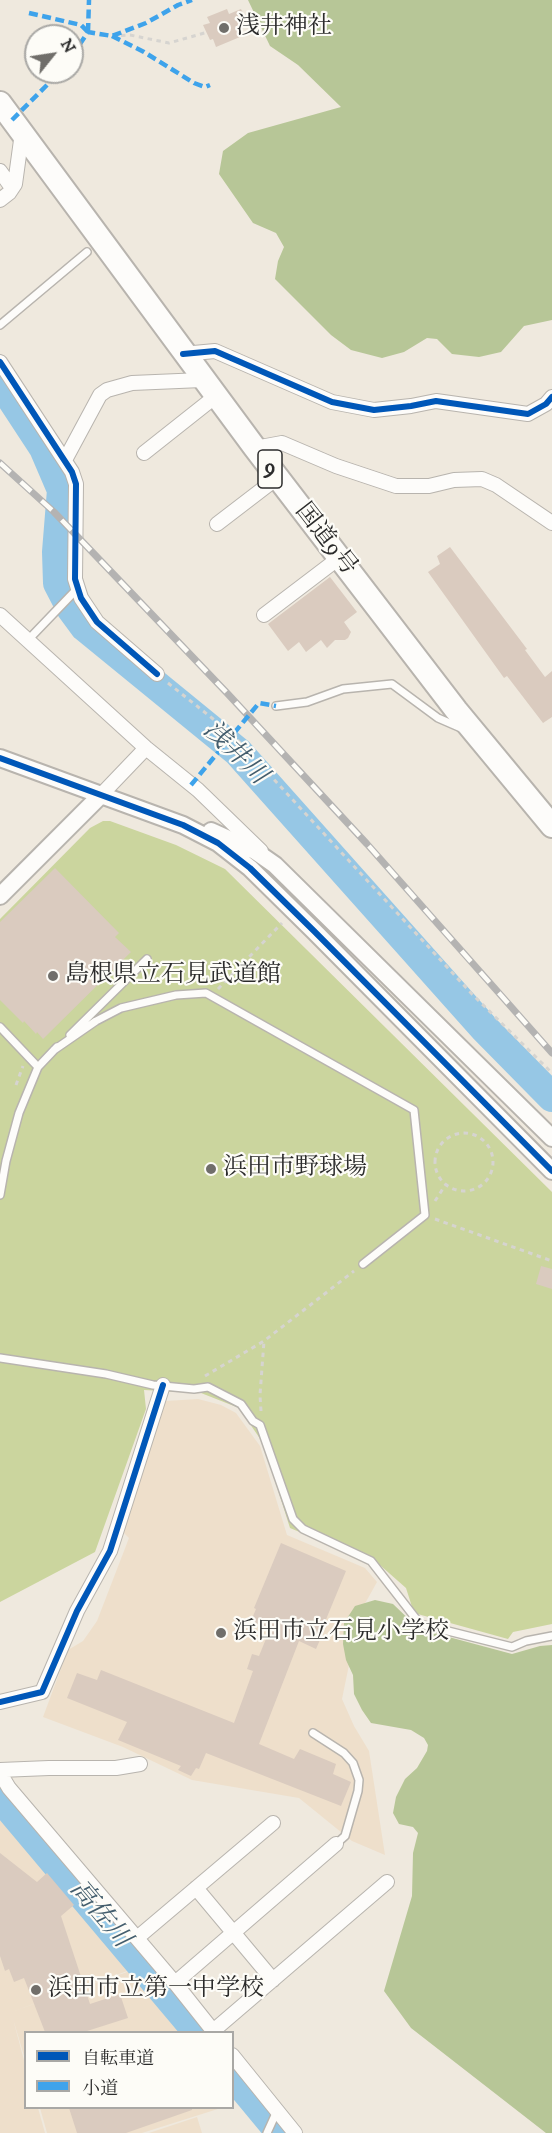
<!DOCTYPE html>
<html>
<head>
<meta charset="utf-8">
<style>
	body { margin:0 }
	#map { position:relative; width:552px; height:2133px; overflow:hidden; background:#efe9de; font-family:"IM FELL DW Pica","Noto Serif JP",serif }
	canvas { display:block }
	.legend { position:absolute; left:24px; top:2031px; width:210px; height:78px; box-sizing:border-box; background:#fdfcf7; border:2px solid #a9a8a5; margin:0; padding:8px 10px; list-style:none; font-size:18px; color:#2b2b2b }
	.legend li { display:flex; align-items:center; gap:12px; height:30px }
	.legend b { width:30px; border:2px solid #a9a8a5 }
	.north { position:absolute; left:24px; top:24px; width:60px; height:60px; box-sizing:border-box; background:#fdfcf7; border:2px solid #a9a8a5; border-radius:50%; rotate:60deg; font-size:16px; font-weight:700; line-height:24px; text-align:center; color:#2b2b2b }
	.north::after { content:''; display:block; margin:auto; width:21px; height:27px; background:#706e6a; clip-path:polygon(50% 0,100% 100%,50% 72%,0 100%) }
</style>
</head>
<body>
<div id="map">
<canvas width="552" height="2133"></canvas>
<ul class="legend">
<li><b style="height:8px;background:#0057b8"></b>自転車道</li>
<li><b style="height:8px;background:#3ea3eb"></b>小道</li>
</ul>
<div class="north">N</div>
</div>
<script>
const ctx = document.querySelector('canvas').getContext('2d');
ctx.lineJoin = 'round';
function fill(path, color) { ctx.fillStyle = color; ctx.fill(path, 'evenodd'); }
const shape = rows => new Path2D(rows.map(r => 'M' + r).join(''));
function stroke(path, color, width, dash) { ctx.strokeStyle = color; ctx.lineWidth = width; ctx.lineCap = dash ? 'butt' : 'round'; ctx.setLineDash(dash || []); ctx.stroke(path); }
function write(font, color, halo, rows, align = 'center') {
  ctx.font = font + ' "IM FELL DW Pica","Noto Serif JP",serif'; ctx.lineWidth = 4.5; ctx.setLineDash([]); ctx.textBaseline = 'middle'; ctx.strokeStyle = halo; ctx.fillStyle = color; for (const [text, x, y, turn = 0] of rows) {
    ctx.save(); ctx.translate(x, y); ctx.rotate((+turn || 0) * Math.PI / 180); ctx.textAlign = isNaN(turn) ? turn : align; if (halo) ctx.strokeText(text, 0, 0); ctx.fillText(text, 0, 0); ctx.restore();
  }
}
fill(shape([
	[198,1399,221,1405,236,1413,260,1446,287,1535,365,1568,377,1582,353,1625,350,1660,342,1699,354,1726,369,1751,385,1855,352,1841,299,1798,192,1780,123,1747,43,1717,68,1650,83,1641,97,1621,129,1538,123,1532,158,1414,166,1401],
	[0,1817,133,1969,11,2012,133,1970,152,1996,184,2032,26,2032,25,2059,13,2019,25,2064,26,2108,38,2108,45,2133,0,2133],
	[40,2108,221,2108,142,2133,47,2133],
	[197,2117,202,2133,149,2133]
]), '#eedfcb');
fill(shape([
	[103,821,110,821,176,845,225,869,552,1192,552,1624,513,1632,508,1639,414,1613,406,1588,381,1566,290,1528,263,1443,239,1408,201,1393,144,1390,146,1409,95,1552,0,1602,0,919,90,828]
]), '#cbd59e');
fill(shape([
	[248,0,552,0,552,320,524,326,501,352,479,357,452,354,437,339,427,338,404,352,382,358,351,350,331,335,275,279,278,261,284,247,276,233,253,223,219,174,223,151,248,133,341,107,298,65,270,46],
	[375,1600,393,1604,419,1629,512,1654,540,1646,552,1645,552,2133,546,2133,411,2028,384,1991,412,1896,413,1853,418,1833,413,1827,399,1824,393,1813,396,1797,405,1779,417,1768,427,1751,428,1745,424,1738,411,1730,371,1723,362,1710,354,1694,353,1675,346,1660,343,1644,344,1623,355,1606]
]), '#b7c697');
stroke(shape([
	[0,381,44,448,62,490,57,552,58,583,71,608,85,627,238,752,485,1029,552,1097],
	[0,1797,198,2032],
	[232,2074,281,2133]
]), '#96c7e5', 30);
fill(shape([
	[227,9,229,14,241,9,249,26,237,31,240,37,216,47,213,39,210,40,203,25,210,23,207,17],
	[450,547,527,649,525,650,545,677,552,671,552,717,543,723,507,676,504,678,428,572,440,564,437,556],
	[330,577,357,612,344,622,351,632,348,638,345,640,335,640,327,648,321,640,306,652,299,642,288,651,268,624],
	[55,868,119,933,115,937,131,952,43,1039,37,1032,36,1034,24,1021,23,1023,0,1000,0,922],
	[541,1266,552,1269,552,1289,536,1284],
	[281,1543,346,1571,320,1634,322,1635,316,1649,299,1641,259,1744,294,1759,300,1749,336,1764,333,1774,351,1782,341,1806,206,1753,199,1769,196,1768,191,1776,178,1770,181,1766,118,1740,127,1722,67,1698,77,1673,97,1680,101,1670,234,1723,253,1671,247,1669,252,1654,259,1656,270,1629,251,1621,256,1609,254,1608],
	[0,1853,37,1882,47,1873,74,1905,61,1916,90,2004,120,1994,128,2018,84,2032,45,2032,24,1978,14,1982,9,1969,5,1971,0,1956],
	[69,2108,192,2108,192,2110,126,2133,77,2133]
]), '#dacbbf');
const service = shape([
	[0,325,87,252],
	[28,640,77,589],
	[276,706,307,702,343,689,392,684,438,718,461,728],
	[0,1027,38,1067,19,1113,6,1161,0,1195],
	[70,1035,147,959],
	[54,1050,96,1021,121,1008,176,995,206,993,414,1110,425,1215,363,1264],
	[38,1067,57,1047],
	[0,1358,106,1374,153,1385,194,1389,208,1387,241,1404,253,1421,260,1425,293,1519,303,1529,371,1561,420,1624,512,1647,526,1641,552,1636],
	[313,1733,344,1753,353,1763,359,1780,358,1791,345,1836,336,1844],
	[267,2133,277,2111]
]);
const minor = shape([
	[0,171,12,188],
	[0,200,9,193,15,184,22,133],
	[183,354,215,351,332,402,374,410,411,406,436,401,528,414,546,404,552,397],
	[0,362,72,472,76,484,75,579,81,598,97,622,157,674],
	[255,448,282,443,336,466,396,486,429,486,454,480,482,479,496,485,552,523],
	[144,453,216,396],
	[65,460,100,395,107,390,132,383,202,380],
	[217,524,277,478],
	[0,615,146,748,198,790,261,851],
	[264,615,339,558],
	[101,795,146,748],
	[0,1702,42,1692,77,1611,110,1551,163,1385],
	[0,1770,49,1768,116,1768,140,1764],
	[0,1773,9,1788,175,1983,214,2032],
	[196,1888,273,1980],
	[137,1938,273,1823],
	[175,1983,336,1844],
	[213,2031,387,1882],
	[232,2055,295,2133]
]);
const tertiary = shape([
	[0,758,183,825,218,843,250,868,314,931,552,1171],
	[211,831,255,851,275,865,552,1138],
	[0,896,101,795]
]);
const trunk = shape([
	[0,103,255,448,456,710,552,826]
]);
stroke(service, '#b8b4ae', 10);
stroke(minor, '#b8b4ae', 16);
stroke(tertiary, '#b8b4ae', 20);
stroke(trunk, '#b8b4ae', 26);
stroke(shape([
	[112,36,130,35,169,43,208,32],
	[168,683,232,734,471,993,552,1073],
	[218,989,282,923],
	[16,1085,23,1066],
	'435 1162a29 29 0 1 1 58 0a29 29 0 1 1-58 0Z',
	[435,1201,446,1184],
	[435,1219,552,1261],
	[205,1376,264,1341,354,1271],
	[261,1411,260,1395,264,1341]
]), '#d6d4d0', 3, [4.5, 4.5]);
stroke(service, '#fdfcfa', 7);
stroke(minor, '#fdfcfa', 14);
stroke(tertiary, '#fdfcfa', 16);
stroke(trunk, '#fdfcfa', 22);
const rail = shape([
	[0,463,54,512,227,693,367,844,552,1053]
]);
stroke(rail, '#b4b3b2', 7);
stroke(rail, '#fdfcf7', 4.5, [14]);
stroke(shape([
	[29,13,81,25,88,32],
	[88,32,89,0],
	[112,36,144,52,194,83,205,87,210,85],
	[72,56,88,32,112,36,146,23,178,5,192,0],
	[12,120,60,72],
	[191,785,259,703,276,706]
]), '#3ea3eb', 4.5, [9, 4.5]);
stroke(shape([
	[183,354,215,351,332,402,374,410,411,406,436,401,528,414,546,404,552,397],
	[0,362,72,472,76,484,75,579,81,598,97,622,157,674],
	[0,758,183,825,218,843,250,868,314,931,552,1171],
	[0,1702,42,1692,77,1611,110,1551,163,1385]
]), '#0057b8', 6);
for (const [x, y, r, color] of [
	[224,28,6,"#706e6a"],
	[53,976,6,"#706e6a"],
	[211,1169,6,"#706e6a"],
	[221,1633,6,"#706e6a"],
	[36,1990,6,"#706e6a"]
]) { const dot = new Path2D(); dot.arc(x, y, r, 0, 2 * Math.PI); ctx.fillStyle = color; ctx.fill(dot); stroke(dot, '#fdfcf7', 2); }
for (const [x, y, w] of [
	[270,469,24]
]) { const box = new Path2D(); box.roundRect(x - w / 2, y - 19, w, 38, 4.5); ctx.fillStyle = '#fdfcf7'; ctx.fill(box); stroke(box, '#2b2b2b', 1.5); }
write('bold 22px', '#2b2b2b', null, [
	["9",270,469]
]);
write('24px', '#2b2b2b', '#fdfcf7', [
	["浅井神社",236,28],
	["島根県立石見武道館",65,976],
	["浜田市野球場",223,1169],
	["浜田市立石見小学校",233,1633],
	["浜田市立第一中学校",48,1990]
], 'left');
write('24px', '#2b2b2b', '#fdfcf7', [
	["国道9号",325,540,52]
]);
write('italic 26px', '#435d6d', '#fdfcf7', [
	["浅井川",234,754,44],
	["高佐川",99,1915,50]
]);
</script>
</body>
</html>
